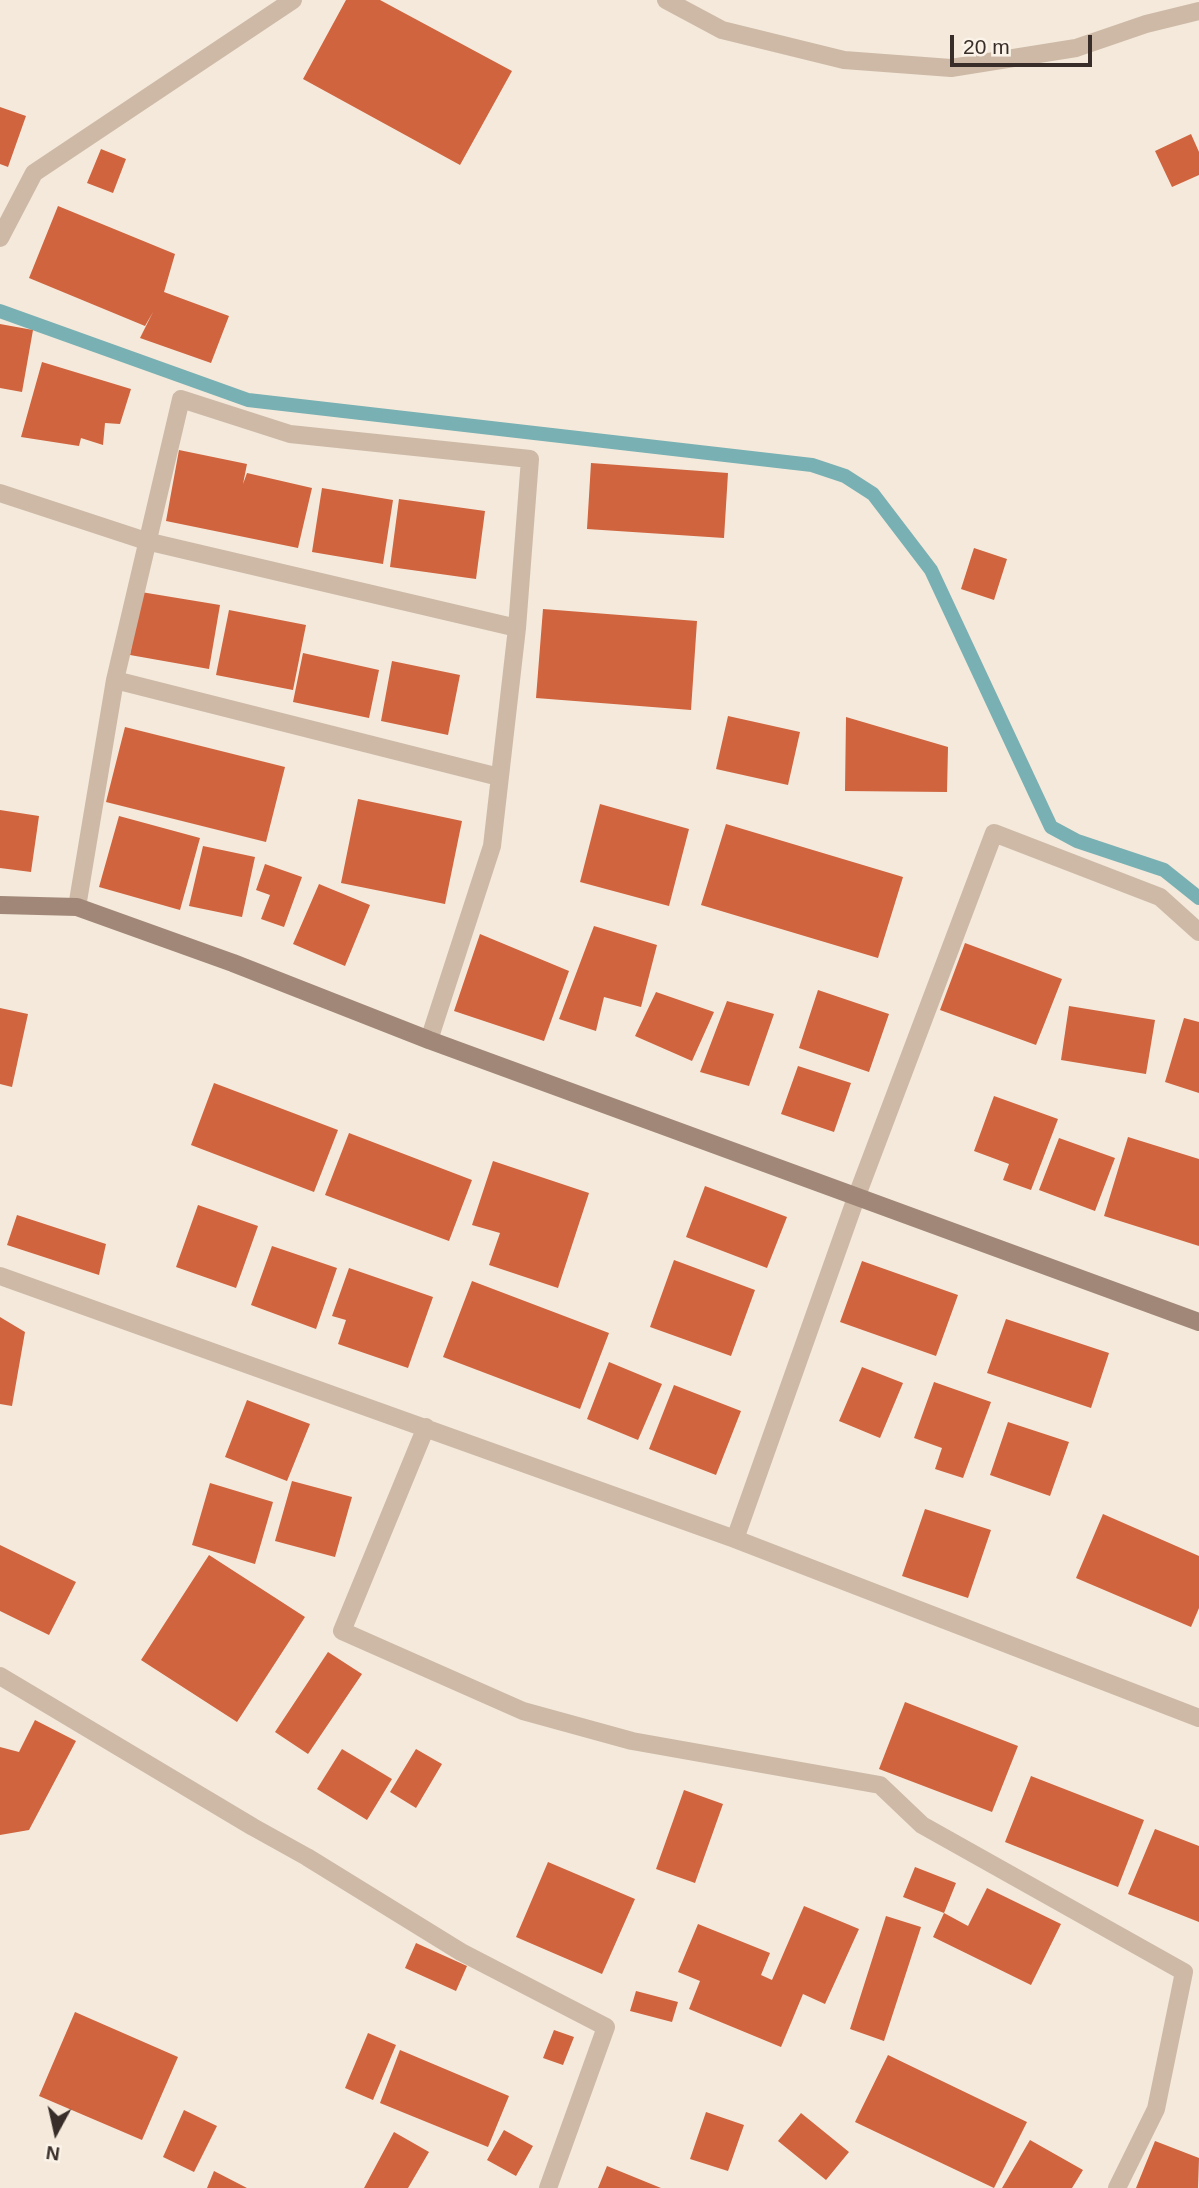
<!DOCTYPE html>
<html>
<head>
<meta charset="utf-8">
<style>
	body { margin:0 }
	#map { position:relative; width:1199px; height:2188px; overflow:hidden; background:#f4e9db; font-family:Helvetica,sans-serif }
	canvas { display:block }
	.north { position:absolute; left:21px; top:2097px; width:70px; height:70px; -webkit-text-stroke:5px #fbf3e8; paint-order:stroke; rotate:188deg; font-size:19px; font-weight:700; line-height:28px; text-align:center; color:#382d28 }
	.north::after { content:''; display:block; margin:auto; width:24px; height:32px; background:#382d28; clip-path:polygon(50% 0,100% 100%,50% 72%,0 100%) }
	.scale { position:absolute; left:950px; top:35px; width:142px; height:32px; box-sizing:border-box; border:4px solid #382d28; border-top:0; padding-left:9px; font-size:21px; line-height:24px; white-space:nowrap; color:#382d28; -webkit-text-stroke:5px #fbf3e8; paint-order:stroke }
</style>
</head>
<body>
<div id="map">
<canvas width="1199" height="2188"></canvas>
<div class="north">N</div>
<div class="scale">20 m</div>
</div>
<script>
const ctx = document.querySelector('canvas').getContext('2d');
ctx.lineJoin = 'round';
const shape = rows => new Path2D(rows.map(r => 'M' + r).join(''));
function stroke(path, color, width, dash) { ctx.strokeStyle = color; ctx.lineWidth = width; ctx.lineCap = dash ? 'butt' : 'round'; ctx.setLineDash(dash || []); ctx.stroke(path); }
function fill(path, color) { ctx.fillStyle = color; ctx.fill(path, 'evenodd'); }
stroke(shape([
	[0,311,248,400,812,465,845,476,873,494,931,570,1051,827,1077,841,1164,870,1199,898]
]), '#78b0b3', 14);
fill(shape([
	[346,0,380,0,512,71,460,165,303,79],
	[0,107,26,116,8,167,0,164],
	[1191,134,1199,152,1199,175,1172,187,1155,151],
	[101,149,126,159,113,193,87,183],
	[58,206,175,254,164,292,229,316,211,363,140,338,153,312,145,326,29,278],
	[0,324,33,330,22,392,0,388],
	[42,362,131,389,120,424,105,423,103,445,81,438,79,446,21,437],
	[179,450,247,464,243,484,247,473,312,488,298,548,166,521],
	[591,463,728,473,724,538,587,529],
	[322,488,393,500,383,564,312,552],
	[399,499,485,511,476,579,390,567],
	[974,548,1007,559,994,600,961,589],
	[141,592,220,605,209,669,130,655],
	[543,609,697,621,691,710,536,698],
	[229,610,306,625,293,690,216,675],
	[303,653,379,670,369,718,293,702],
	[392,661,460,675,448,735,381,721],
	[728,716,800,732,788,785,716,769],
	[846,717,948,747,947,792,845,791],
	[125,727,285,767,266,842,106,802],
	[358,799,462,821,445,904,341,883],
	[600,804,689,829,669,906,580,882],
	[0,810,39,816,31,872,0,868],
	[119,816,200,838,180,910,99,887],
	[726,824,903,877,878,958,701,905],
	[203,846,255,857,242,917,189,906],
	[265,864,302,877,284,927,261,919,270,895,256,890],
	[319,884,370,905,345,966,293,944],
	[594,926,657,945,641,1007,604,997,596,1031,559,1019],
	[480,934,569,971,544,1041,454,1011],
	[965,943,1062,979,1036,1045,940,1010],
	[818,990,889,1014,869,1072,799,1048],
	[656,992,714,1012,692,1061,635,1036],
	[727,1001,774,1014,749,1086,700,1072],
	[1069,1006,1155,1020,1146,1074,1061,1060],
	[0,1008,28,1014,12,1087,0,1084],
	[1184,1018,1199,1022,1199,1093,1165,1082],
	[798,1066,851,1083,834,1132,781,1114],
	[214,1083,338,1130,314,1192,191,1145],
	[994,1096,1058,1119,1031,1190,1003,1180,1009,1164,974,1151],
	[349,1133,472,1180,449,1241,325,1195],
	[1128,1137,1199,1159,1199,1246,1104,1216],
	[1059,1138,1115,1158,1095,1211,1039,1190],
	[493,1161,589,1193,558,1288,489,1265,500,1233,472,1225],
	[705,1186,787,1217,767,1268,686,1237],
	[198,1205,258,1226,236,1288,176,1267],
	[17,1215,106,1244,99,1275,7,1245],
	[272,1246,337,1268,316,1329,251,1305],
	[674,1260,755,1290,731,1356,650,1327],
	[862,1261,958,1295,936,1356,840,1322],
	[349,1268,433,1297,408,1368,338,1344,346,1320,332,1316],
	[472,1281,609,1333,580,1409,443,1357],
	[0,1317,25,1332,12,1406,0,1404],
	[1006,1319,1109,1353,1091,1408,987,1373],
	[609,1362,662,1384,638,1440,587,1419],
	[862,1367,903,1383,880,1438,839,1421],
	[934,1382,991,1402,963,1478,935,1469,942,1448,914,1438],
	[674,1385,741,1411,716,1475,649,1449],
	[247,1400,310,1424,287,1481,225,1457],
	[1008,1422,1069,1442,1050,1496,990,1475],
	[292,1481,352,1497,335,1557,275,1541],
	[210,1483,273,1502,255,1564,192,1545],
	[925,1509,991,1530,968,1598,902,1576],
	[1103,1514,1199,1556,1199,1608,1191,1627,1076,1578],
	[0,1545,76,1582,49,1635,0,1611],
	[209,1555,305,1617,237,1722,141,1660],
	[328,1652,362,1674,308,1754,275,1732],
	[905,1702,1018,1746,992,1812,879,1769],
	[35,1720,76,1741,29,1830,0,1835,0,1747,19,1752],
	[342,1749,392,1779,367,1820,317,1789],
	[416,1749,442,1764,416,1808,390,1792],
	[1031,1776,1144,1820,1118,1887,1005,1842],
	[684,1790,723,1804,695,1883,656,1869],
	[1155,1829,1199,1846,1199,1922,1128,1894],
	[548,1862,635,1899,602,1974,516,1937],
	[915,1867,956,1883,944,1913,903,1897],
	[987,1888,1061,1924,1031,1985,933,1937,944,1913,968,1926],
	[804,1906,859,1929,825,2004,803,1994,781,2047,689,2009,700,1981,678,1972,698,1924,770,1953,761,1975,772,1980],
	[886,1916,921,1927,884,2041,850,2029],
	[416,1943,467,1966,456,1991,405,1968],
	[636,1991,678,2002,672,2022,630,2011],
	[75,2012,178,2057,142,2140,39,2096],
	[554,2030,574,2037,563,2065,543,2058],
	[368,2033,396,2045,373,2100,345,2088],
	[400,2050,509,2096,488,2147,380,2103],
	[888,2055,1027,2122,994,2188,855,2122],
	[184,2110,217,2126,194,2172,163,2157],
	[706,2112,744,2125,728,2171,690,2159],
	[801,2113,849,2152,826,2180,778,2141],
	[504,2130,533,2146,516,2176,487,2160],
	[394,2132,429,2152,408,2188,364,2188],
	[1030,2140,1083,2170,1072,2188,1002,2188],
	[1155,2141,1199,2158,1198,2188,1136,2188],
	[607,2166,661,2188,598,2188],
	[214,2171,247,2188,207,2188]
]), '#cf643e');
stroke(shape([
	[666,0,722,30,844,60,951,68,1076,48,1146,24,1199,11],
	[0,238,34,173,293,0],
	[0,493,146,541,517,628],
	[115,680,499,777],
	[77,907,115,680,181,399,290,434,530,459,517,628,492,846,429,1040],
	[0,1276,735,1539,1199,1718],
	[426,1427,342,1631,523,1711,632,1741,880,1785,922,1825,1184,1972,1156,2109,1117,2188],
	[735,1539,856,1198,994,833,1160,897,1199,932],
	[0,1676,253,1827,307,1857,461,1952,606,2027,548,2188]
]), '#cdb9a6', 18);
stroke(shape([
	[0,905,77,907,233,963,429,1040,1199,1322]
]), '#a18777', 18);
</script>
</body>
</html>
